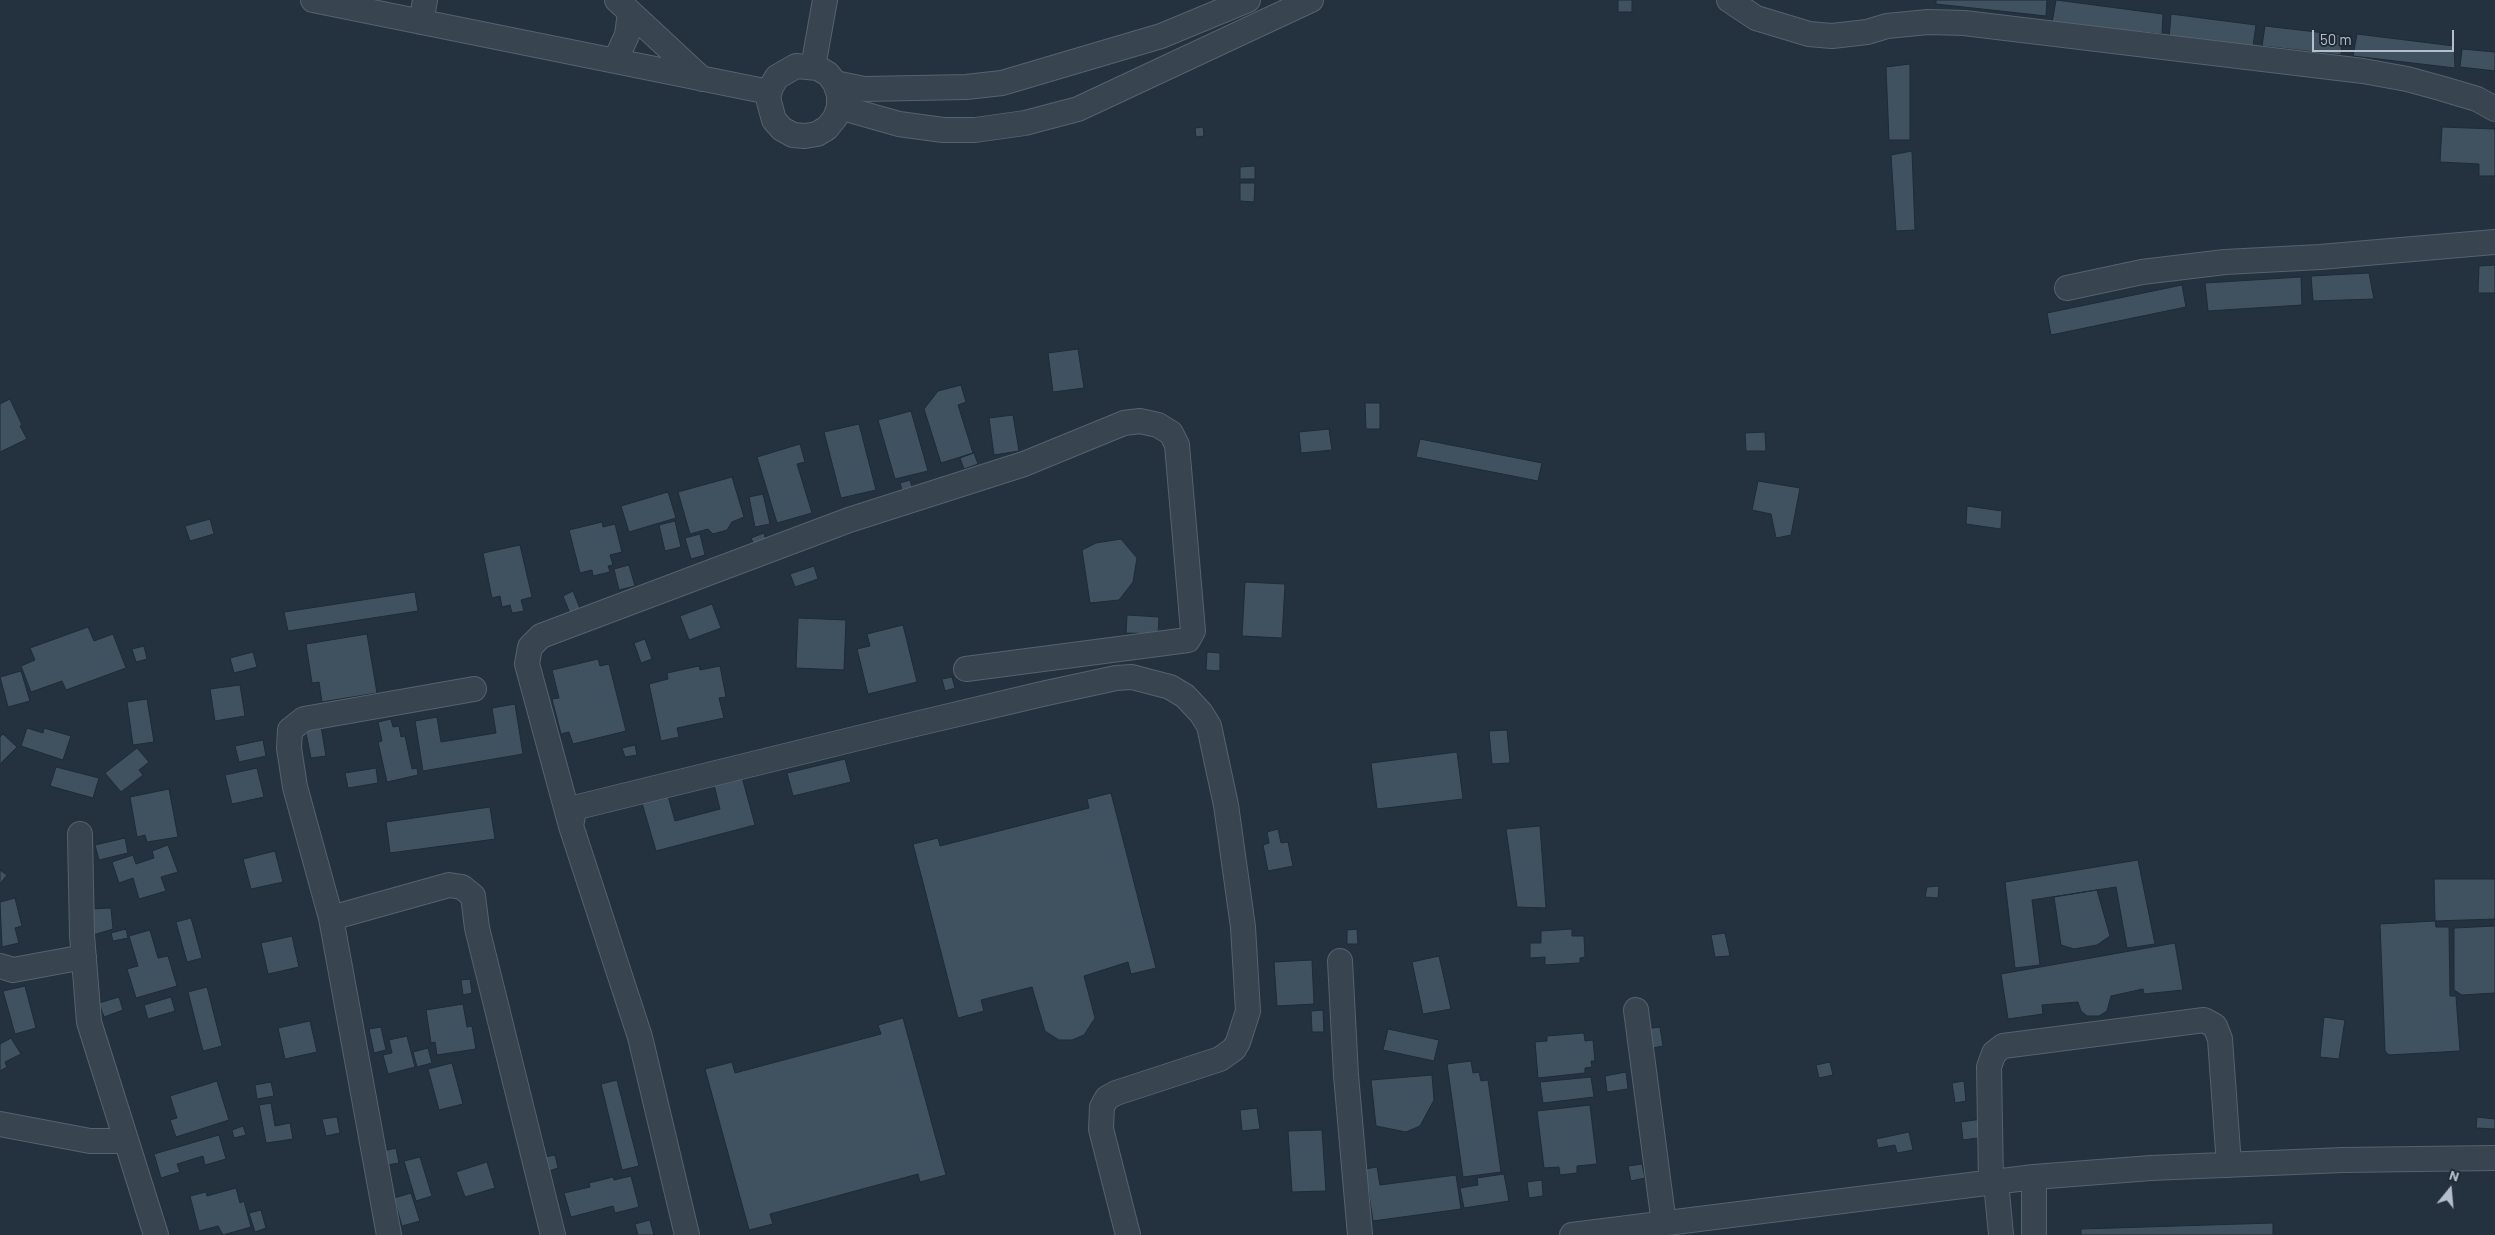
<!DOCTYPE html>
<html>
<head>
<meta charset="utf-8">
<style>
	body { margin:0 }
	#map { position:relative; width:2495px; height:1235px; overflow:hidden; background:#243240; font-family:Barlow,sans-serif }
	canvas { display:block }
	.north { position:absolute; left:2425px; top:1165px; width:50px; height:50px; -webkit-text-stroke:4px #1d2935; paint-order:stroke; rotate:17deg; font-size:14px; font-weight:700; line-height:20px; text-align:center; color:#b5bfcb }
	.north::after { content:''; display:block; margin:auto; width:18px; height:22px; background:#b5bfcb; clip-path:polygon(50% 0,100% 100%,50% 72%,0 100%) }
	.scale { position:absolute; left:2312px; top:30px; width:142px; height:22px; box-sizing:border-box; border:2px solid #b5bfcb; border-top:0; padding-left:6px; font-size:15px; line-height:18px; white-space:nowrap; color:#b5bfcb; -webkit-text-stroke:4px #1d2935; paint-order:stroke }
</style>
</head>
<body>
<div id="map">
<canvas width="2495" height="1235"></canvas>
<div class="north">N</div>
<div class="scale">50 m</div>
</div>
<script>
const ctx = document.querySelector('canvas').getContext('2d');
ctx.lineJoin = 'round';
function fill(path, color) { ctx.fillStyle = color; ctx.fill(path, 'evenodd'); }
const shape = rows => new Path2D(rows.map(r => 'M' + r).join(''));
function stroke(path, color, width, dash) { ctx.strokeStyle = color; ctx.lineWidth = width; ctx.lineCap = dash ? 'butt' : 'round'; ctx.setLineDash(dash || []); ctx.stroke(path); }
const building = shape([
	[1618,0,1632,0,1632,12,1618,12,1618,0],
	[1936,0,2047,0,2046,16,1936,4,1936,0],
	[2056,0,2163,14,2162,34,2052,23,2056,0],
	[2171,14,2256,25,2253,46,2169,39,2171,14],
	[2265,26,2342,35,2341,55,2262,46,2265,26],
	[2357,34,2454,46,2455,68,2353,56,2357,34],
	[2462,49,2495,52,2495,71,2460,67,2462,49],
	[1910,64,1910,140,1889,140,1886,67,1910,64],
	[1203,127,1204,136,1196,137,1195,128,1203,127],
	[2442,127,2495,129,2495,176,2479,176,2479,164,2440,162,2442,127],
	[1912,151,1915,230,1896,231,1891,155,1912,151],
	[1255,166,1255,179,1240,179,1240,167,1255,166],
	[1240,183,1255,183,1254,202,1240,201,1240,183],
	[2495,265,2495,293,2478,293,2479,266,2495,265],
	[2369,273,2374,299,2313,301,2311,276,2369,273],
	[2301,277,2302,305,2208,311,2205,283,2301,277],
	[2182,285,2186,307,2051,335,2047,313,2182,285],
	[1078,349,1084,388,1053,392,1048,353,1078,349],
	[961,385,966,402,958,405,973,453,941,463,924,409,938,391,961,385],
	[10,399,22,425,20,426,27,439,0,452,0,404,10,399],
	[1365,403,1380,403,1380,429,1366,429,1365,403],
	[911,411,928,471,895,479,878,420,911,411],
	[1013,415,1019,451,994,455,989,418,1013,415],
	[859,424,876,490,841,498,824,432,859,424],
	[1329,429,1332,450,1301,453,1299,432,1329,429],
	[1765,432,1766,451,1746,451,1745,433,1765,432],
	[1420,439,1542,463,1538,481,1416,457,1420,439],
	[800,444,805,462,797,464,812,513,777,523,757,457,800,444],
	[974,453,978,464,964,469,960,458,974,453],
	[732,477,744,517,732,522,727,530,713,534,708,529,690,534,678,492,732,477],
	[910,480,912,487,902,490,900,483,910,480],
	[1758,481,1800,488,1791,535,1776,538,1771,514,1752,510,1758,481],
	[668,492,676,518,629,532,621,506,668,492],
	[763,494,770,524,755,527,749,497,763,494],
	[1967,506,2002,511,2001,529,1966,524,1967,506],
	[210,519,214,534,190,541,185,526,210,519],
	[675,521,681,547,665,551,659,525,675,521],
	[602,522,603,527,615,524,622,552,610,555,613,565,608,566,610,572,593,576,592,570,580,573,569,530,602,522],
	[764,533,766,541,754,545,751,538,764,533],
	[700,534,705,555,691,559,685,538,700,534],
	[1121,539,1137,558,1133,582,1119,600,1090,603,1082,550,1096,543,1121,539],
	[520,545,532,597,521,600,524,611,512,613,510,605,502,607,500,596,492,598,483,553,520,545],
	[629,565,635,586,619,590,614,569,629,565],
	[814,566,818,579,795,587,790,574,814,566],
	[1245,582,1285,584,1282,638,1242,636,1245,582],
	[573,591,581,611,571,616,563,596,573,591],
	[415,592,418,611,288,631,284,612,415,592],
	[712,604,721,628,689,640,680,616,712,604],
	[1127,615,1159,617,1158,634,1126,633,1127,615],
	[798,618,846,620,844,670,796,668,798,618],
	[903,625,917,682,868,694,857,649,870,646,867,634,903,625],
	[88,627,94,641,113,634,126,668,66,690,62,681,31,692,21,666,35,660,30,648,88,627],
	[367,634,377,693,322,702,319,682,312,683,306,644,367,634],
	[645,639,652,659,641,663,634,643,645,639],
	[144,646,147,659,136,662,132,649,144,646],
	[253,652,257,667,234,673,230,658,253,652],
	[1207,652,1220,653,1220,671,1206,670,1207,652],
	[598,659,600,666,609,664,626,731,573,744,569,732,561,734,552,699,559,698,552,670,598,659],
	[699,666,700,670,720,666,726,697,719,698,724,718,677,728,679,737,661,741,649,684,668,679,667,673,699,666],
	[21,671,30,701,8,707,0,677,21,671],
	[952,677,955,688,945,691,942,679,952,677],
	[240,685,245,716,215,721,210,689,240,685],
	[147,699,154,742,133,745,127,702,147,699],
	[515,704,523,754,423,771,415,721,437,717,441,742,496,733,492,708,515,704],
	[391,719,393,727,399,726,401,737,405,736,412,769,417,768,418,775,387,782,378,742,382,741,378,722,391,719],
	[321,726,326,756,311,758,305,728,321,726],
	[27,728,43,733,44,728,71,736,63,760,21,746,27,728],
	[1507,730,1510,763,1492,764,1489,731,1507,730],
	[3,734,17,747,0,764,0,737,3,734],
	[263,740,266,756,239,762,235,746,263,740],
	[635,745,637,755,625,757,622,748,635,745],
	[137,748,149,762,139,770,143,775,121,792,105,773,137,748],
	[1457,752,1463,799,1377,809,1371,763,1457,752],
	[845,759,851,782,793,796,787,773,845,759],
	[56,767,99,778,93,798,50,786,56,767],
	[257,768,264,797,232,804,225,775,257,768],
	[376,768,378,783,348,788,345,773,376,768],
	[742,777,755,825,656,851,642,803,668,796,675,821,720,809,714,785,742,777],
	[169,789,178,837,147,842,145,835,137,837,130,797,169,789],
	[1111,793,1156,968,1131,974,1128,962,1084,976,1095,1018,1084,1035,1072,1040,1059,1040,1045,1031,1032,987,981,1000,984,1011,958,1018,913,844,938,838,940,846,1089,808,1087,799,1111,793],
	[490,807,495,839,390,853,386,822,490,807],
	[1540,826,1546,908,1517,907,1506,829,1540,826],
	[1278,829,1281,843,1288,842,1293,866,1268,871,1263,845,1269,843,1267,832,1278,829],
	[125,838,128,853,99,860,95,845,125,838],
	[168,845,178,872,161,877,166,891,139,899,133,878,119,883,112,862,133,855,136,864,154,858,152,851,168,845],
	[275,851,283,882,251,889,243,859,275,851],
	[2138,860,2155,944,2127,948,2116,887,2032,900,2040,965,2015,968,2005,882,2138,860],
	[0,870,7,875,0,884,0,870],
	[2434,879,2495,879,2495,919,2435,921,2434,879],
	[1939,886,1938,898,1925,897,1927,887,1939,886],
	[2097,890,2110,936,2097,945,2074,949,2061,945,2054,897,2097,890],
	[15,898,22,926,15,928,19,943,2,947,0,902,15,898],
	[111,908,113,929,90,936,89,909,111,908],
	[191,918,202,958,187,962,176,922,191,918],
	[2435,921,2436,927,2449,927,2450,996,2456,996,2460,1051,2389,1055,2385,1051,2380,924,2435,921],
	[2495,926,2495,993,2462,995,2454,990,2454,928,2495,926],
	[126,929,128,938,113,941,111,933,126,929],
	[1357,929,1358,944,1347,944,1347,930,1357,929],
	[1572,929,1572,936,1584,936,1585,957,1580,958,1580,963,1545,965,1545,957,1530,958,1530,943,1541,943,1541,931,1572,929],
	[150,930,158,958,168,956,177,986,136,998,127,969,138,966,129,936,150,930],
	[1725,933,1730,956,1715,957,1711,935,1725,933],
	[292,936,299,967,268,974,261,943,292,936],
	[2175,943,2183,990,2144,994,2143,989,2111,996,2107,1011,2099,1016,2087,1016,2081,1011,2078,1002,2042,1005,2043,1014,2008,1019,2001,974,2175,943],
	[1439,956,1451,1009,1423,1014,1412,962,1439,956],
	[1312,960,1314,1004,1277,1006,1274,962,1312,960],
	[470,979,472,993,463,995,461,980,470,979],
	[25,986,36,1028,15,1034,3,991,25,986],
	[207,987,222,1046,203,1051,188,992,207,987],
	[119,997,123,1010,104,1017,99,1003,119,997],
	[171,997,175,1011,148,1019,144,1005,171,997],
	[463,1004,467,1027,472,1026,476,1049,437,1055,435,1042,431,1043,426,1010,463,1004],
	[1323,1010,1324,1032,1312,1032,1311,1011,1323,1010],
	[2324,1017,2345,1020,2339,1059,2320,1057,2324,1017],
	[903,1018,946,1175,920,1182,918,1174,770,1214,773,1224,749,1230,705,1069,732,1062,735,1073,881,1034,878,1025,903,1018],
	[310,1021,317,1052,285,1059,278,1028,310,1021],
	[381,1027,386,1050,374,1053,369,1029,381,1027],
	[1660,1027,1663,1046,1648,1049,1645,1029,1660,1027],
	[1388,1029,1439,1040,1434,1061,1383,1050,1388,1029],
	[1584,1033,1585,1041,1593,1040,1595,1061,1591,1061,1592,1067,1585,1068,1585,1073,1538,1078,1535,1042,1547,1041,1547,1036,1584,1033],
	[407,1036,415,1067,388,1074,383,1055,392,1053,389,1040,407,1036],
	[11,1038,21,1054,5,1062,7,1067,0,1071,0,1044,11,1038],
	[428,1048,432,1063,417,1067,413,1052,428,1048],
	[1471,1061,1473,1073,1479,1072,1481,1081,1488,1080,1501,1172,1463,1177,1447,1064,1471,1061],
	[1830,1062,1833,1075,1819,1078,1816,1065,1830,1062],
	[452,1063,463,1104,439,1110,428,1069,452,1063],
	[1626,1072,1628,1089,1607,1092,1605,1076,1626,1072],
	[1432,1075,1434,1100,1420,1126,1406,1132,1376,1126,1371,1080,1432,1075],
	[1591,1077,1594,1097,1543,1103,1540,1082,1591,1077],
	[617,1080,639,1166,622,1170,601,1084,617,1080],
	[217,1081,229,1120,176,1137,170,1120,177,1118,170,1096,217,1081],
	[1964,1081,1966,1101,1955,1103,1952,1083,1964,1081],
	[271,1082,274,1096,257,1099,255,1085,271,1082],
	[271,1103,275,1126,290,1123,293,1139,266,1143,259,1105,271,1103],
	[1590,1105,1597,1164,1577,1166,1577,1173,1560,1175,1559,1167,1544,1168,1537,1111,1590,1105],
	[1257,1108,1260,1129,1242,1131,1240,1110,1257,1108],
	[337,1117,340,1133,326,1136,322,1119,337,1117],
	[2477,1117,2495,1119,2495,1129,2476,1128,2477,1117],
	[1982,1119,1985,1137,1963,1140,1961,1122,1982,1119],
	[243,1126,246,1135,234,1138,232,1130,243,1126],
	[1322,1130,1326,1191,1292,1192,1288,1131,1322,1130],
	[1909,1132,1913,1150,1897,1153,1895,1145,1878,1148,1876,1139,1909,1132],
	[219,1135,226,1159,205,1165,203,1156,177,1164,180,1172,161,1178,154,1154,219,1135],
	[396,1148,399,1163,388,1165,384,1151,396,1148],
	[555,1155,558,1168,549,1171,545,1157,555,1155],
	[420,1157,432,1196,416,1201,404,1161,420,1157],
	[487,1162,495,1188,465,1197,456,1172,487,1162],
	[1642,1164,1645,1178,1631,1181,1628,1166,1642,1164],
	[1377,1167,1380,1185,1456,1175,1461,1209,1373,1221,1365,1169,1377,1167],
	[1504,1174,1509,1201,1464,1208,1460,1188,1478,1185,1477,1178,1504,1174],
	[631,1176,639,1207,615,1213,613,1206,571,1217,564,1193,590,1187,589,1183,613,1177,614,1180,631,1176],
	[1542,1180,1543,1196,1529,1198,1527,1182,1542,1180],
	[236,1188,240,1203,244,1201,251,1227,223,1235,218,1226,199,1231,190,1196,206,1192,207,1196,236,1188],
	[411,1193,420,1221,402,1226,394,1198,411,1193],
	[261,1210,266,1228,255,1232,249,1213,261,1210],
	[650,1220,654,1235,638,1235,635,1224,650,1220],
	[2273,1223,2273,1235,2081,1235,2081,1229,2273,1223]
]);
fill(building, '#40515f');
stroke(building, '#1f2b37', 1);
const minor = shape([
	[313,0,769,92],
	[617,0,702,79],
	[1729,0,1756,18,1809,34,1832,36,1867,32,1887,26,1928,22,1964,23,2363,71,2407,79,2440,88,2477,99,2495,109],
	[421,22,425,0],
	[615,61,627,35,630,12],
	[813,67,825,0],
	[835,83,839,95,839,107,835,118,827,128,817,134,805,136,793,135,782,129,774,120,768,98,771,87,777,77,796,66,818,68,828,74,835,83,864,89,966,87,1002,83,1161,36,1248,0],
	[839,107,899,124,943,130,975,130,1025,123,1078,109,1311,0],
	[2067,288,2142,272,2225,262,2320,257,2495,242],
	[571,826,527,664,530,647,541,636,849,520,1024,464,1124,423,1140,421,1158,425,1171,433,1177,445,1193,631,1188,640,966,669],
	[80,834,82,935,89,1022,156,1235],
	[331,918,449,885,462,887,473,896,477,928,553,1235],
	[1340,961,1346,1075,1360,1235],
	[0,966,13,970,84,957],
	[1636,1010,1664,1224],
	[0,1124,90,1141,126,1141],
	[2034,1177,2034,1235],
	[1991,1182,1989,1067,1994,1053,2003,1046,2204,1020,2215,1026,2220,1039,2229,1165],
	[1996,1182,2001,1235],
	[389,1235,331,918,295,787,289,748,290,730,304,719,474,689],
	[687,1235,640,1037,571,826,574,811,578,807,903,727,1042,694,1116,678,1132,677,1170,687,1185,696,1201,713,1209,726,1226,805,1243,927,1248,1011,1238,1042,1234,1049,1220,1059,1116,1093,1107,1098,1102,1107,1101,1129,1128,1235],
	[1572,1235,2034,1177,2151,1168,2343,1160,2495,1158]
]);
stroke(minor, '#56626e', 26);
stroke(minor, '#384450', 24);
</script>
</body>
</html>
